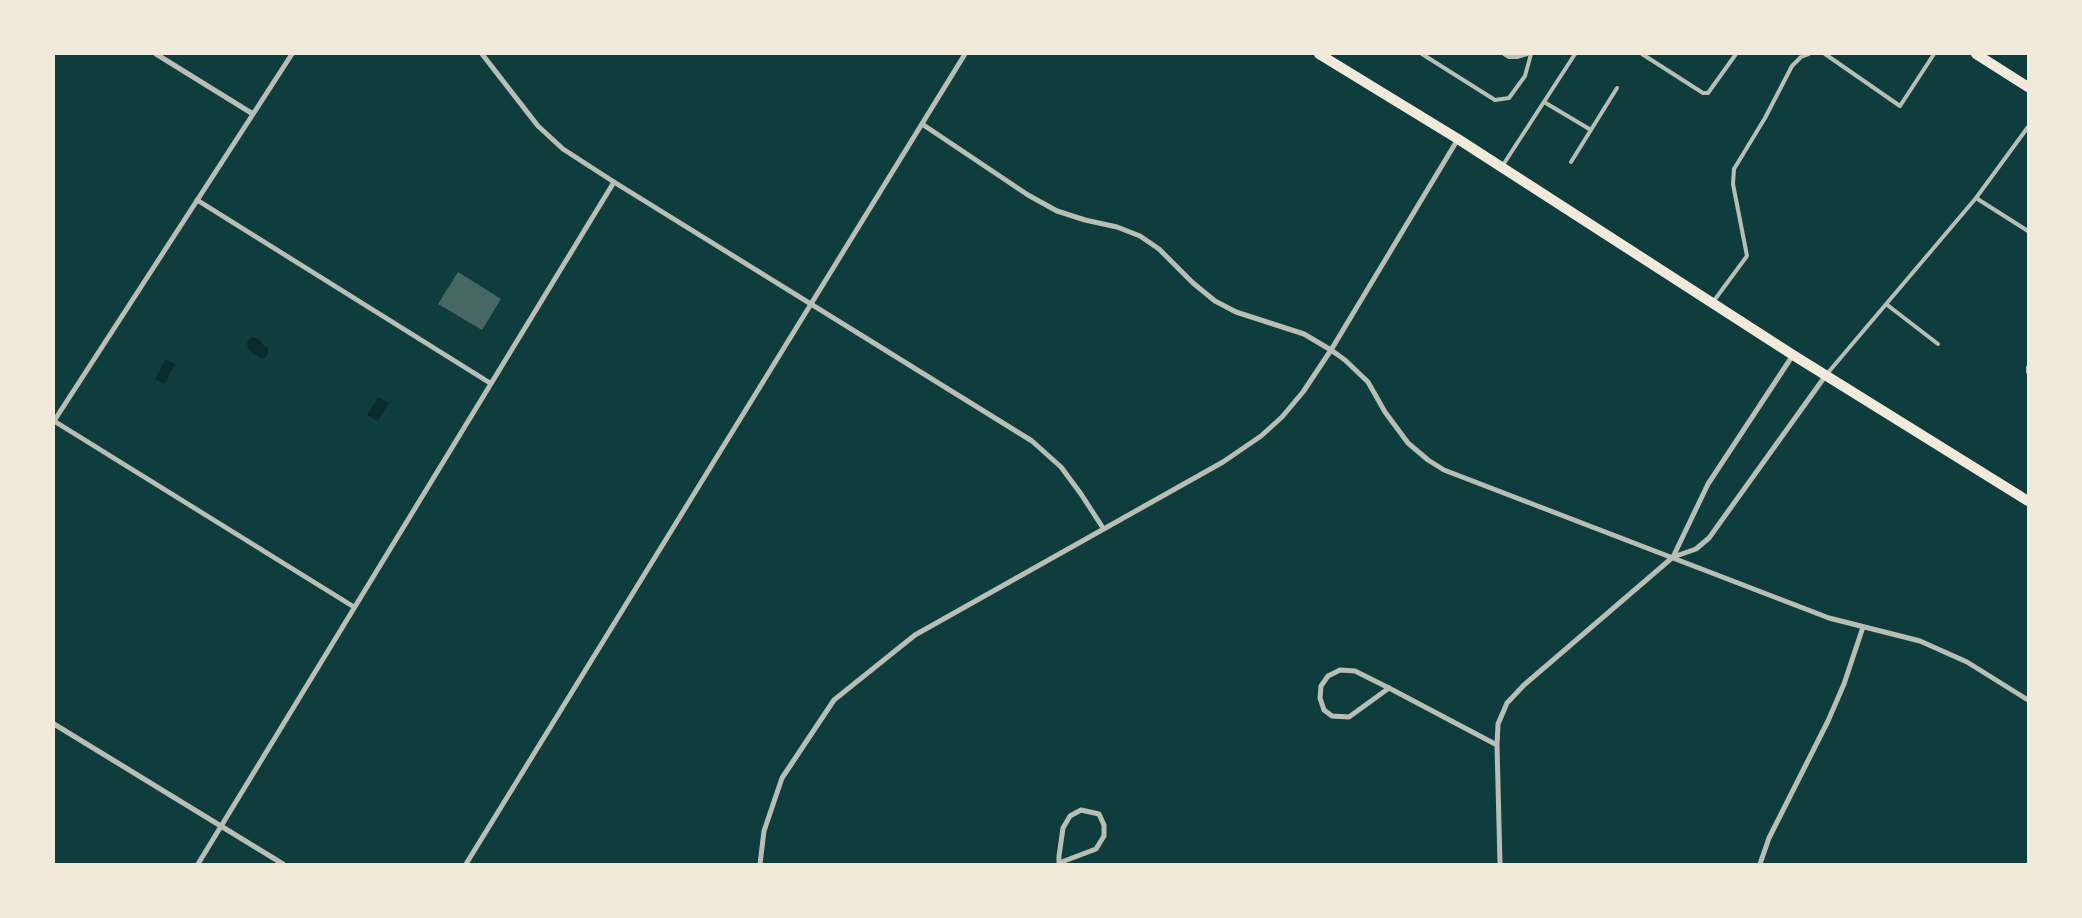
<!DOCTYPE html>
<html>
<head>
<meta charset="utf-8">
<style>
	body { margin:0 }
	#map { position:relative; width:2082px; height:918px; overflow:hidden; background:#0f3d3e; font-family:"Varela Round",sans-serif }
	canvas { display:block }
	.frame { position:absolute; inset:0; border:55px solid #f1e9da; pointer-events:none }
</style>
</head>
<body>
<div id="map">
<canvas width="2082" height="918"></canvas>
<div class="frame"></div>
</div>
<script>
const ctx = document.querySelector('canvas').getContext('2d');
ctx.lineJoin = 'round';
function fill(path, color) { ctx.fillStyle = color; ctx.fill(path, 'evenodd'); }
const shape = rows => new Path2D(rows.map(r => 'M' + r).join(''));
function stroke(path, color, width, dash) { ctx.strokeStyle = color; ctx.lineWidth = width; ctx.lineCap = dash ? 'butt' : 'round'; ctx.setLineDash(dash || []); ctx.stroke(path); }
fill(shape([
	[252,337,259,339,264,346,268,347,268,353,266,357,261,358,248,350,247,342],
	[166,359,175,364,164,384,155,379],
	[378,397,389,403,378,421,367,415]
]), '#0a2a2b');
fill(shape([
	[458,272,501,299,482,330,438,304]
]), '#486865');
stroke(shape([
	[1422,54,1495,100,1509,98,1525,76,1531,54],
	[1504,54,1509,57,1517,57,1527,54],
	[1642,54,1703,93,1708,93,1736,54],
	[1825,54,1900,106,1934,54],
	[1544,102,1591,130],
	[1571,162,1617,88],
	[1503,165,1575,54],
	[1976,198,2028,231],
	[1713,302,1747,256,1733,184,1734,169,1765,118,1792,66,1801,57,1809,54],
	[1886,304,1938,344],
	[2028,367,2028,372],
	[1826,375,1976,198,2028,127]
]), '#b8beb3', 4);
stroke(shape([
	[156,54,253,114],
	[482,54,538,126,563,149,614,182,1032,441,1061,467,1081,494,1103,528],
	[922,124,1028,195,1057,211,1085,220,1117,227,1140,236,1159,249,1193,283,1215,301,1236,312,1304,334,1331,350,1345,360,1368,382,1385,412,1408,443,1428,460,1444,470,1829,618,1920,641,1967,662,2028,700],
	[197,200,490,383],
	[54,421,292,54],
	[54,421,354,607],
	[1673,557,1708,484,1793,355],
	[1389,688,1349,717,1332,716,1324,710,1320,698,1321,686,1328,676,1340,670,1355,671,1389,688,1497,745],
	[54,724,283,864],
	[198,864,614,182],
	[466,864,965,54],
	[760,864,764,831,782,778,834,700,915,635,1223,462,1261,436,1282,417,1303,392,1331,350,1458,139],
	[1059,864,1059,856,1063,828,1070,816,1081,810,1099,814,1104,825,1104,836,1096,849,1059,863],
	[1500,864,1497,745,1498,724,1507,703,1524,685,1673,557,1696,549,1709,538,1826,375],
	[1760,864,1769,838,1828,721,1844,684,1863,627]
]), '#b8beb3', 5);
stroke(shape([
	[1319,54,1458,139,1793,355,2028,501],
	[1976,54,2028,87]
]), '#f1e9da', 10);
</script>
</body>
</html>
